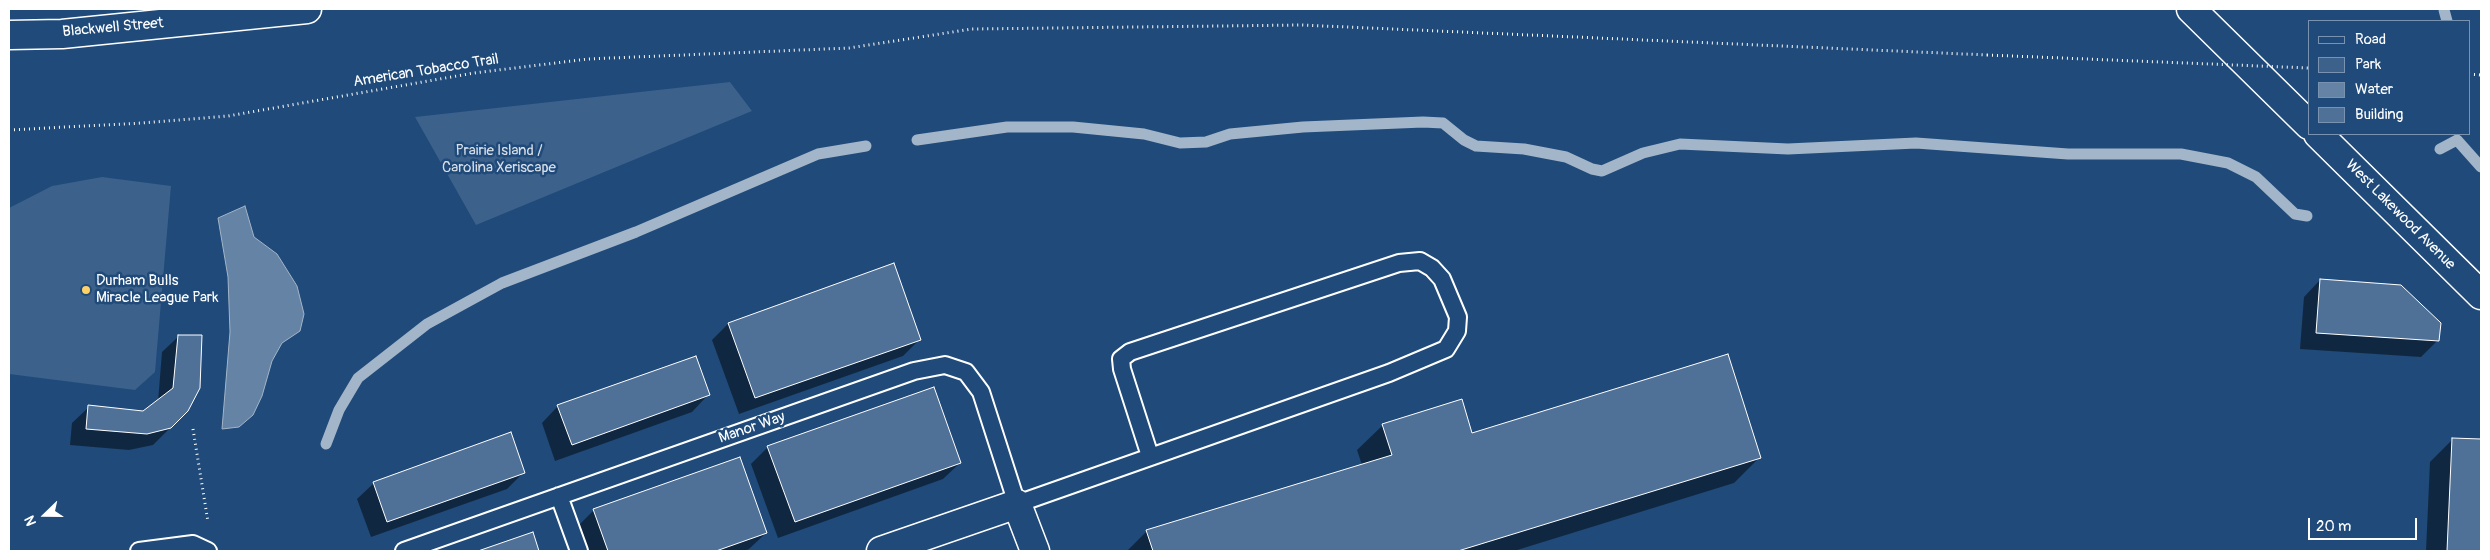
<!DOCTYPE html>
<html>
<head>
<meta charset="utf-8">
<style>
	body { margin:0 }
	#map { position:relative; width:2490px; height:560px; overflow:hidden; background:#1f4a7a; font-family:Pangolin,sans-serif }
	canvas { display:block }
	.frame { position:absolute; inset:0; border:10px solid #fff; pointer-events:none }
	.legend { position:absolute; left:2308px; top:20px; width:162px; height:115px; box-sizing:border-box; background:#1f4a7a; border:1px solid #7992af; margin:0; padding:6px 9px; list-style:none; font-size:15px; color:#fff }
	.legend li { display:flex; align-items:center; gap:10px; height:25px }
	.legend b { width:25px; border:1px solid #7992af }
	.north { position:absolute; left:20px; top:490px; width:50px; height:50px; -webkit-text-stroke:4px #1f4a7a; paint-order:stroke; rotate:248deg; font-size:14px; font-weight:700; line-height:20px; text-align:center; color:#fff }
	.north::after { content:''; display:block; margin:auto; width:18px; height:22px; background:#fff; clip-path:polygon(50% 0,100% 100%,50% 72%,0 100%) }
	.scale { position:absolute; left:2308px; top:518px; width:109px; height:22px; box-sizing:border-box; border:2px solid #fff; border-top:0; padding-left:6px; font-size:15px; line-height:18px; white-space:nowrap; color:#fff; -webkit-text-stroke:4px #1f4a7a; paint-order:stroke }
</style>
</head>
<body>
<div id="map">
<canvas width="2490" height="560"></canvas>
<div class="frame"></div>
<ul class="legend">
<li><b style="height:6px;background:#1f4a7a"></b>Road</li>
<li><b style="height:14px;background:#3c618b"></b>Park</li>
<li><b style="height:14px;background:#6583a4"></b>Water</li>
<li><b style="height:14px;background:#507197"></b>Building</li>
</ul>
<div class="north">N</div>
<div class="scale">20 m</div>
</div>
<script>
const ctx = document.querySelector('canvas').getContext('2d');
ctx.lineJoin = 'round';
function fill(path, color) { ctx.fillStyle = color; ctx.fill(path, 'evenodd'); }
const shape = rows => new Path2D(rows.map(r => 'M' + r).join(''));
function stroke(path, color, width, dash) { ctx.strokeStyle = color; ctx.lineWidth = width; ctx.lineCap = dash ? 'butt' : 'round'; ctx.setLineDash(dash || []); ctx.stroke(path); }
function write(font, color, halo, rows, align = 'center') {
  ctx.font = font + ' Pangolin,sans-serif'; ctx.lineWidth = 5; ctx.setLineDash([]); ctx.textBaseline = 'middle'; ctx.strokeStyle = halo; ctx.fillStyle = color; for (const [text, x, y, turn = 0] of rows) {
    ctx.save(); ctx.translate(x, y); ctx.rotate((+turn || 0) * Math.PI / 180); ctx.textAlign = isNaN(turn) ? turn : align; if (halo) ctx.strokeText(text, 0, 0); ctx.fillText(text, 0, 0); ctx.restore();
  }
}
fill(shape([
	[730,82,752,111,476,225,415,117],
	[102,177,171,186,155,372,135,390,9,374,9,208,52,186]
]), '#3c618b');
const water = shape([
	[245,206,254,237,277,254,297,286,304,314,300,331,282,343,272,361,262,396,253,415,239,427,222,429,230,332,228,277,218,218,245,206]
]);
fill(water, '#6583a4');
stroke(water, '#a3b5c8', 1);
fill(shape([
	[2320,280,2438,340,2421,357,2300,349,2304,297],
	[728,324,920,339,903,356,739,414,712,340],
	[179,336,170,428,153,445,129,450,70,445,72,423,89,407,143,412,158,402,162,352],
	[708,395,692,412,555,461,542,423,558,406],
	[1383,425,1471,435,1759,458,1734,483,1514,551,1127,551,1147,531,1362,465,1357,450],
	[2452,440,2481,440,2481,551,2426,551,2430,462],
	[768,447,960,463,943,479,778,538,751,464],
	[524,472,507,489,371,537,357,499,374,483],
	[594,510,766,533,749,549,744,551,586,551,577,527],
	[532,534,538,551,482,551]
]), '#0007');
stroke(shape([
	[2444,10,2447,21],
	[917,140,1007,127,1073,127,1144,134,1180,143,1206,142,1230,134,1303,127,1423,122,1443,123,1464,140,1476,146,1524,149,1566,157,1592,169,1602,171,1643,153,1680,144,1788,149,1916,143,2068,154,2181,154,2228,163,2256,177,2295,214,2307,216],
	[2457,140,2481,167],
	[2440,149,2457,140],
	[326,444,339,410,358,378,427,324,502,283,636,232,818,154,866,146]
]), '#a3b5c8', 11);
const building = shape([
	[894,263,921,340,755,398,728,323,894,263],
	[2320,279,2401,285,2441,323,2439,341,2316,333,2320,279],
	[178,335,202,335,200,388,188,411,171,428,147,434,86,429,88,405,143,411,173,388,178,335],
	[1728,354,1761,458,1458,551,1153,551,1146,530,1392,455,1382,424,1462,399,1472,433,1728,354],
	[696,356,710,395,572,445,557,405,696,356],
	[934,387,961,463,795,522,767,446,934,387],
	[511,432,525,473,387,522,373,482,511,432],
	[2452,438,2481,439,2481,551,2447,551,2452,438],
	[740,457,767,533,716,551,608,551,593,509,740,457],
	[533,532,539,551,478,551,533,532]
]);
fill(building, '#507197');
stroke(building, '#fff', 1);
const lane = shape([
	[559,496,579,551],
	[139,551,193,544,208,551],
	[404,551,914,371,945,365,966,372,981,392,1017,504,1389,373,1446,349,1457,331,1458,317,1442,279,1432,268,1420,261,1399,263,1130,352,1121,359,1122,369,1150,456]
]);
const street = shape([
	[881,551,1017,504,1035,551]
]);
const secondary = shape([
	[9,35,62,34,307,9]
]);
const primary = shape([
	[2191,9,2309,125],
	[2318,134,2481,295]
]);
stroke(lane, '#fff', 20);
stroke(street, '#fff', 31);
stroke(secondary, '#fff', 31);
stroke(primary, '#fff', 31);
stroke(shape([
	[2469,74,2481,75],
	[9,130,142,123,228,116,474,73,588,59,849,48,972,29,1301,25,1987,55],
	[193,429,208,522]
]), '#fff', 3, [1, 4]);
stroke(lane, '#1f4a7a', 16);
stroke(street, '#1f4a7a', 28);
stroke(secondary, '#1f4a7a', 28);
stroke(primary, '#1f4a7a', 28);
stroke(shape([
	[1987,55,2309,68]
]), '#fff', 3, [1, 4]);
for (const [x, y, r, color] of [
	[86,290,5,"#ffd166"]
]) { const dot = new Path2D(); dot.arc(x, y, r, 0, 2 * Math.PI); ctx.fillStyle = color; ctx.fill(dot); stroke(dot, '#1f4a7a', 2); }
write('15px', '#fff', '#1f4a7a', [
	["Blackwell Street",113,28,-5],
	["American Tobacco Trail",426,71,-9],
	["West Lakewood Avenue",2400,215,45],
	["Manor Way",752,428,-19]
]);
write('15px', '#d8dfe8', '#1f4a7a', [
	["Prairie Island /",499,151],
	["Carolina Xeriscape",499,168]
]);
write('15px', '#fff', '#1f4a7a', [
	["Durham Bulls",96,281],
	["Miracle League Park",96,298]
], 'left');
</script>
</body>
</html>
